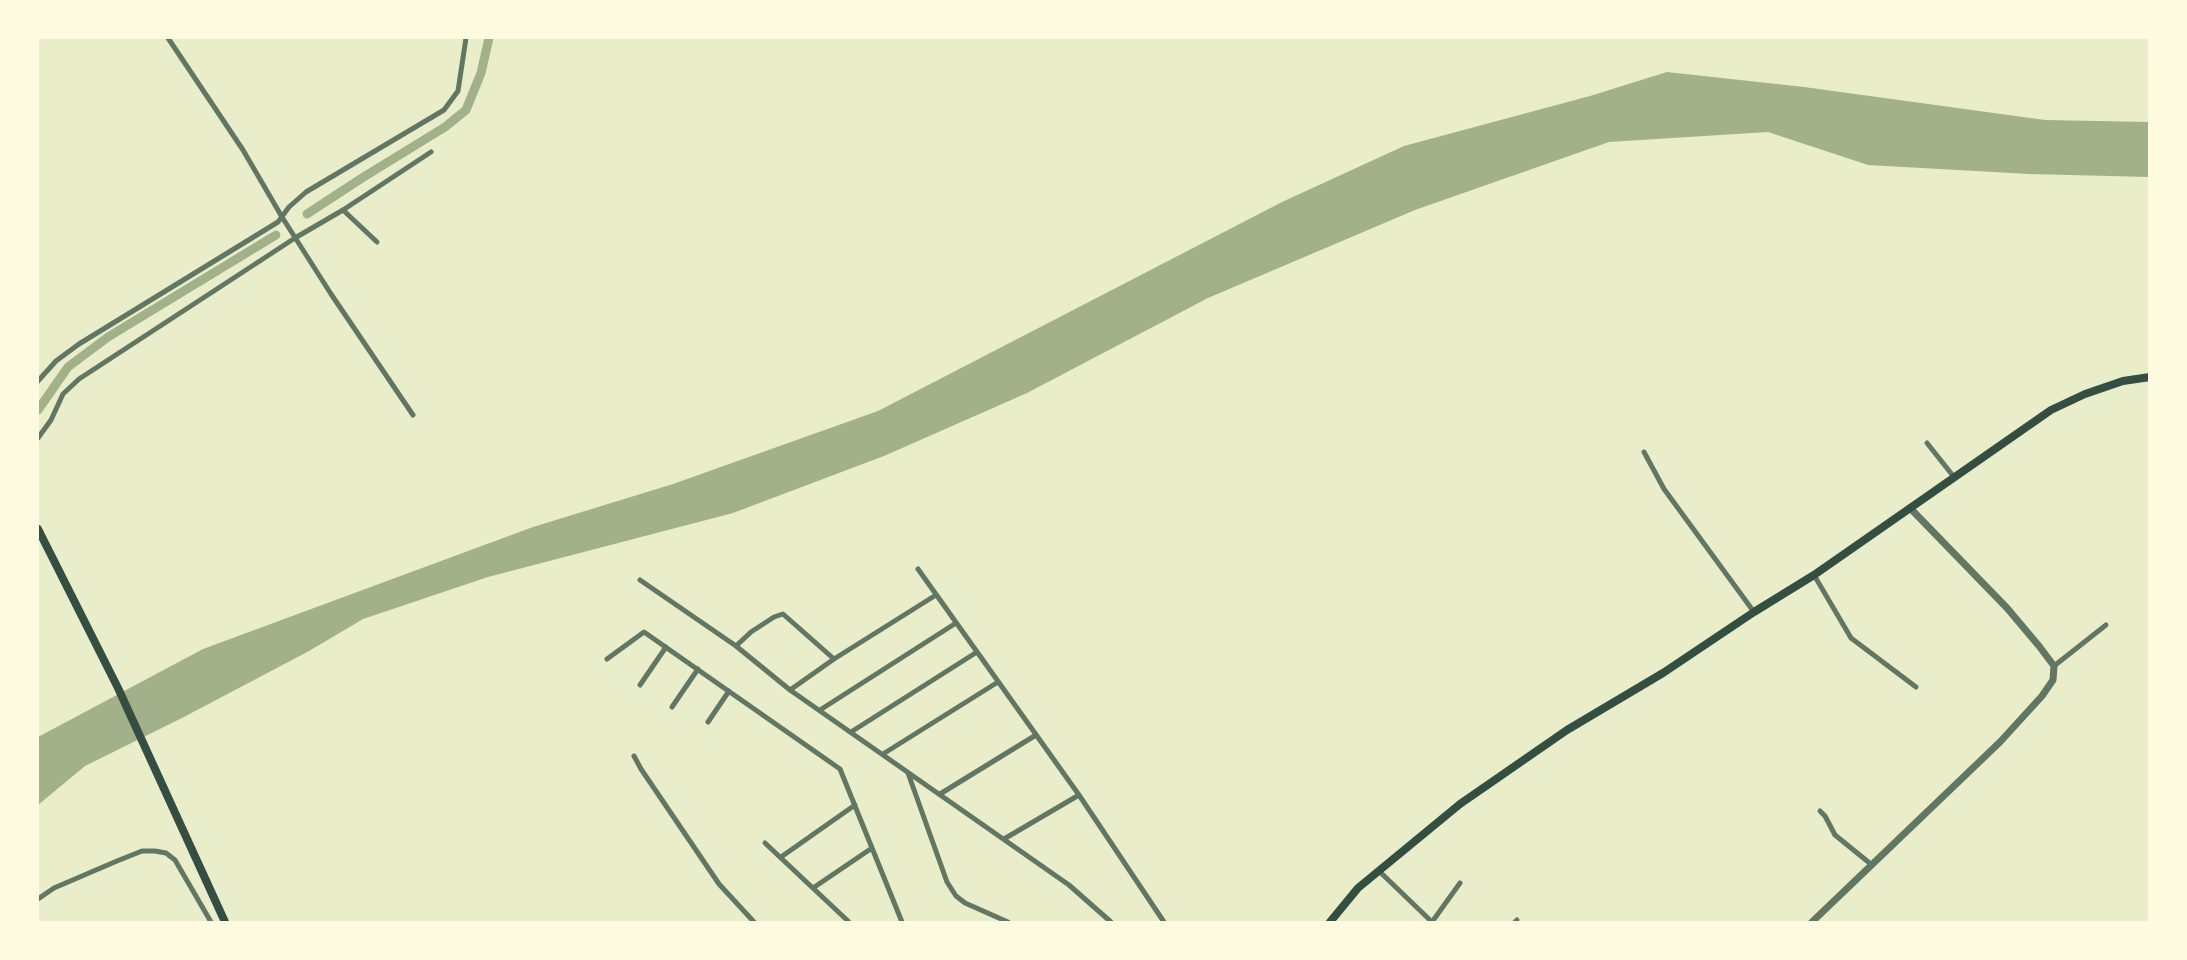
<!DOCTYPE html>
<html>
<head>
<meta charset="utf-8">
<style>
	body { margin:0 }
	#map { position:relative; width:2187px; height:960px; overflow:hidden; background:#e9edc9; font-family:Jost,sans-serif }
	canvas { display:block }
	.frame { position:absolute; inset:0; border:39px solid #fefae0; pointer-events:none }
</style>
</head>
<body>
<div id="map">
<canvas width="2187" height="960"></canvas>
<div class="frame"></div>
</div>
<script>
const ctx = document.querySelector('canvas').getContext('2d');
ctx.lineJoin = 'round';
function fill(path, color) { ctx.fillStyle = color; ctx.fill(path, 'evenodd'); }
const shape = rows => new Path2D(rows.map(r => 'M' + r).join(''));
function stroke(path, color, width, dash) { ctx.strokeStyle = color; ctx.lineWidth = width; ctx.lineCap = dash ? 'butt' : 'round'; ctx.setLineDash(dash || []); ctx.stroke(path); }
fill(shape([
	[1667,72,1804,87,2045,120,2149,122,2149,177,2029,174,1868,165,1768,132,1609,142,1415,210,1208,298,1027,393,884,456,733,513,488,577,363,619,309,651,182,718,85,766,38,805,38,737,203,649,533,527,673,484,878,411,1282,202,1404,146,1590,96]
]), '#a3b18a');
stroke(shape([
	[307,214,362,178,445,127,466,110,481,73,489,38],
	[38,410,68,367,108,337,276,235]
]), '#a3b18a', 9);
stroke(shape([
	[168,38,243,150,282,217,331,294,413,415],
	[343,210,377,242],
	[38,381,56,361,79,344,278,222,289,207,306,192,444,110,458,91,466,38],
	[38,438,51,420,63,394,79,379,295,238,343,210,431,152],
	[1927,443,1954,477],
	[1644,452,1664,489,1754,612],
	[918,569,1079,795,1164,922],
	[1814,575,1851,638,1916,687],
	[640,580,736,646],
	[607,659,644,632,840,769,902,922],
	[834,659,783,614,774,617,751,632,736,646,790,690,1069,885,1111,922],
	[2054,666,2106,625],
	[640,685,666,647],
	[790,690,834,659,936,595],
	[672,707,698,669],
	[820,710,956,623],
	[708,722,729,691],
	[851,732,977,652],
	[883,754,998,682],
	[634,756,641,769,719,884,754,922],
	[908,773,947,882,956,896,965,903,1008,922],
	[940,794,1036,735],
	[1820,811,1825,816,1835,835,1872,865],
	[1004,839,1079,795],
	[765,843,849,922],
	[781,857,855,805],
	[1379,871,1432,922,1460,883],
	[813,888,872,848],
	[38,899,54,888,117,861,142,851,155,851,166,853,175,860,211,922],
	[1515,922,1517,920]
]), '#617663', 5);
stroke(shape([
	[1812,922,2000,742,2042,696,2053,680,2054,666,2039,646,2007,608,1910,508]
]), '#617663', 7);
stroke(shape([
	[1330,922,1358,888,1460,804,1567,730,1663,673,1754,612,1814,575,2051,410,2085,394,2123,381,2150,377]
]), '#344e41', 8);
stroke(shape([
	[38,529,118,688,225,922]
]), '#344e41', 8);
</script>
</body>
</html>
